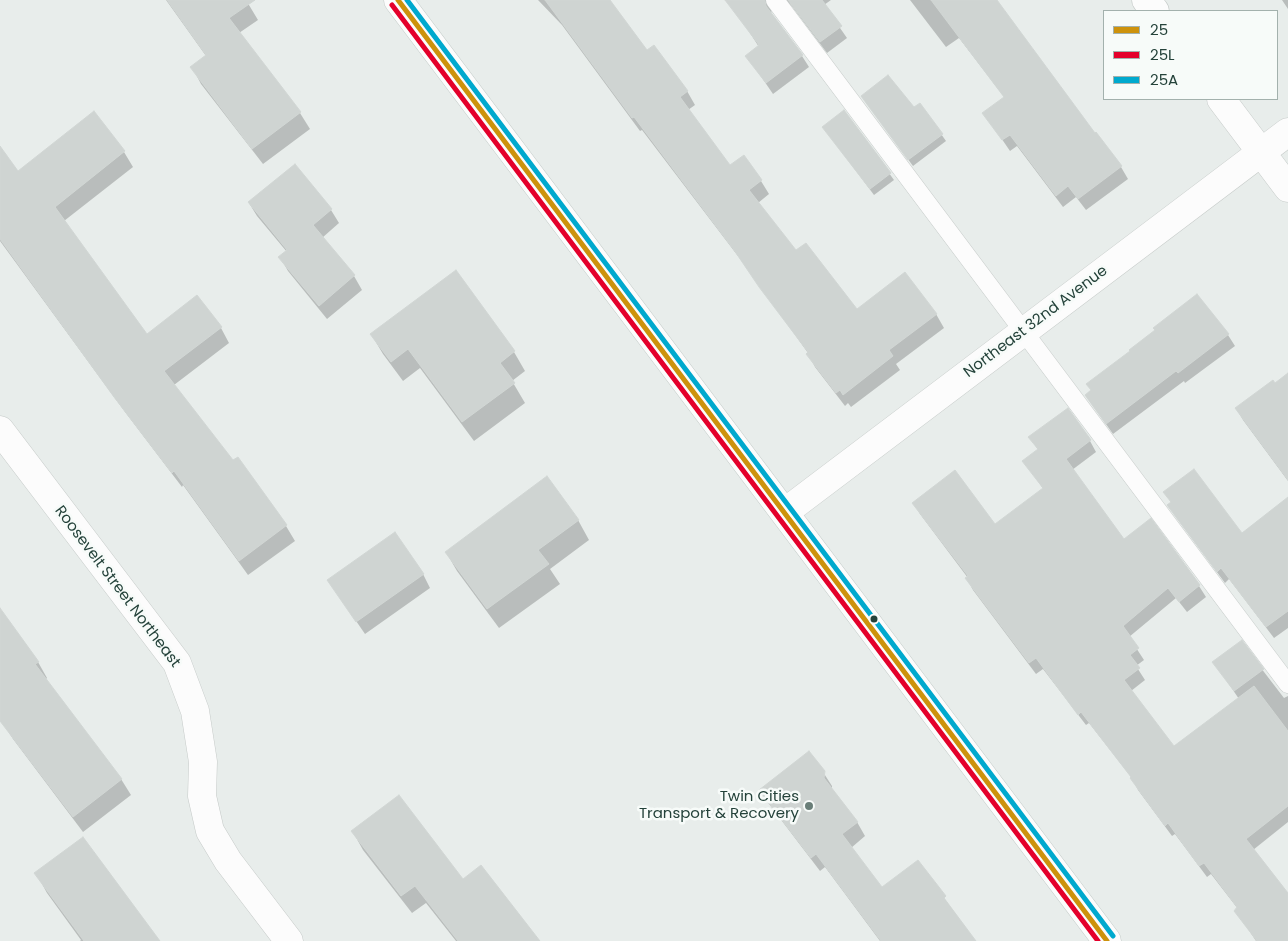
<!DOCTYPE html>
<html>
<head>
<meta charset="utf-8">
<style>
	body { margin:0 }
	#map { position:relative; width:1288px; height:941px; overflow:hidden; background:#e8edeb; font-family:Poppins,sans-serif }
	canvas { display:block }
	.legend { position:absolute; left:1103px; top:10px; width:175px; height:90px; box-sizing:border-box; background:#f7fbf9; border:1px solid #a3b1ad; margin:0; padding:6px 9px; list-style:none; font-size:15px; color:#24423a }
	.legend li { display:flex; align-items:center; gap:10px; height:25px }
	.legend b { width:25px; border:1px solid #a3b1ad }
</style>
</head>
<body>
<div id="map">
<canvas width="1288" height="941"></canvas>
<ul class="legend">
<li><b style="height:6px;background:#cd920c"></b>25</li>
<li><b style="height:6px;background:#e4002b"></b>25L</li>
<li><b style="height:6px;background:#00a9ce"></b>25A</li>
</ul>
</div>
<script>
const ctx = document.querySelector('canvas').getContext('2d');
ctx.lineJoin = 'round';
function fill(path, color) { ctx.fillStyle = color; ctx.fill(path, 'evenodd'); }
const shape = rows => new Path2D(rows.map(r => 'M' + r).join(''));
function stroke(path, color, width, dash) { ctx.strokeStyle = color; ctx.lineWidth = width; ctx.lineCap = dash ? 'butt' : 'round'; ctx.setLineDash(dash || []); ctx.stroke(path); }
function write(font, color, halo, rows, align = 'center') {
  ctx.font = font + ' Poppins,sans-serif'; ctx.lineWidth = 5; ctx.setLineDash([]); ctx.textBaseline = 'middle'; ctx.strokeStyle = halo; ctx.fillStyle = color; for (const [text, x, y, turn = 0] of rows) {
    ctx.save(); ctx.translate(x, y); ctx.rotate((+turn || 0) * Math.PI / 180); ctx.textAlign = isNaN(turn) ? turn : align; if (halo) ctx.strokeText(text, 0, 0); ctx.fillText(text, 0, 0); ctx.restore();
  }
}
fill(shape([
	[166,0,246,0,258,20,239,33,300,113,310,129,263,164,201,84,192,67,206,56],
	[538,0,609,0,647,52,687,91,695,105,688,110,730,167,743,157,761,181,769,194,758,203,796,252,857,311,936,314,944,328,896,364,900,370,851,407,848,403,845,406,815,367,808,353,744,264,642,130,640,131,562,25],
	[749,0,831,0,824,5,847,38,827,53,791,5,787,2,772,8,771,14,802,56,809,67,773,94,747,56,759,47,735,10],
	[910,0,995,0,1095,135,1096,134,1121,167,1128,179,1086,210,1076,197,1063,207,1017,146,1010,151,984,113,1005,98,959,38,946,47],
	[1282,0,1288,0,1288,9],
	[862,97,914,109,920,104,946,141,913,166],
	[844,111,894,180,874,195,823,127],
	[93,113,124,152,133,167,64,221,147,336,197,297,221,328,229,343,174,385,233,462,237,459,286,526,295,541,248,575,183,485,182,487,125,412,0,241,0,147,18,172],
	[294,166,331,210,339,223,322,238,354,276,362,290,327,319,288,271,280,257,287,252,257,216,249,203],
	[1197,295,1228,335,1235,346,1185,383,1184,381,1113,434,1086,396,1132,351],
	[371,334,514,352,525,371,512,381,525,403,474,441,420,368,403,381,383,354],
	[1288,397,1288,481,1243,420,1236,408],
	[1030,437,1090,441,1096,452,1072,470,1124,541,1150,520,1199,586,1206,597,1187,612,1176,598,1129,637,1144,660,1136,666,1145,680,1131,691,1173,747,1239,699,1214,662,1241,642,1284,698,1288,696,1288,822,1253,850,1288,895,1288,941,1256,941,1236,911,1238,909,1211,874,1207,877,1175,834,1172,836,1138,790,1132,778,1089,723,1086,725,1043,669,1036,674,973,590,967,579,968,578,920,514,914,503,994,526,1044,490,1024,461,1038,450],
	[1165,492,1241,534,1288,498,1288,628,1274,638,1229,579,1225,583,1176,517,1169,506,1172,504],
	[578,520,589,540,550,569,560,584,499,628,457,571,446,552],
	[423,574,430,588,365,634,328,580],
	[0,610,38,662,47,678,45,680,121,779,131,795,83,832,13,739,3,723,0,713],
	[823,772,832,786,832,789,857,822,865,836,851,848,882,889,918,862,975,941,880,941,825,867,820,871,769,804,761,790],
	[353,832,462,880,538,941,456,941,426,903,412,913,363,850],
	[36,873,158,941,80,941,81,940,47,893]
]), '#0003');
const building = shape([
	[167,0,255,0,229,18,301,112,252,149,190,67,206,55,167,0],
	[545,0,610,0,647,50,654,45,688,91,680,97,730,165,744,155,762,180,749,190,796,250,806,243,857,309,905,272,937,314,889,350,893,356,843,395,840,390,836,393,806,354,808,352,759,287,734,250,634,117,632,118,545,0],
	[725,0,765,0,766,6,803,55,766,83,745,56,759,45,725,0],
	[788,0,822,0,842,26,820,42,788,0],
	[931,0,997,0,1095,133,1096,132,1122,166,1078,199,1068,186,1056,196,1010,135,1002,140,982,113,1004,97,931,0],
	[888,75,914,107,920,103,943,134,908,160,861,96,888,75],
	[844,110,891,173,870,189,822,127,844,110],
	[94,111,125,151,55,207,147,334,197,295,222,327,164,371,233,460,238,457,287,525,239,561,174,471,172,473,114,397,0,239,0,146,18,171,94,111],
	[295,164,332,209,313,225,355,275,319,306,278,257,287,250,248,202,295,164],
	[456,270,515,351,500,363,515,383,462,422,408,349,391,362,370,334,456,270],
	[1197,294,1229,334,1178,373,1176,371,1106,424,1085,395,1091,390,1086,384,1130,351,1129,350,1155,330,1153,328,1197,294],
	[1288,373,1288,480,1235,408,1273,380,1275,383,1288,373],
	[1068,408,1091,440,1066,459,1124,539,1151,518,1200,585,1179,602,1168,588,1123,626,1139,648,1130,655,1140,668,1124,680,1174,746,1254,686,1288,731,1288,806,1246,839,1288,893,1288,941,1257,941,1234,911,1237,907,1204,863,1199,866,1168,823,1165,826,1130,778,1131,777,1081,712,1078,715,1036,658,1029,663,965,578,968,576,912,503,955,470,995,524,1043,488,1022,461,1038,449,1028,437,1068,408],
	[1194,469,1242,533,1288,497,1288,611,1266,627,1221,568,1217,572,1167,505,1171,502,1163,492,1194,469],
	[547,476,579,520,538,550,549,564,487,609,445,552,547,476],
	[395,532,424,574,356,622,327,580,395,532],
	[0,608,39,662,35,664,122,779,73,817,0,721,0,608],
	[1242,640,1264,669,1234,691,1212,662,1242,640],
	[809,751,825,771,824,778,858,822,842,834,882,887,918,860,946,896,944,898,976,941,881,941,816,854,811,858,759,790,809,751],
	[399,795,463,879,481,865,540,941,458,941,415,886,401,896,351,831,399,795],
	[83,837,160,941,84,941,34,873,83,837]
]);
fill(building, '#cfd4d2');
stroke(building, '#d1d6d4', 1);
const lane = shape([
	[775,0,1288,684]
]);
const street = shape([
	[1146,0,1155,11],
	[1221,99,1288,188],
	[0,430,177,663,195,711,203,762,202,796,210,831,228,861,289,941],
	[785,512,1288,132]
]);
const secondary = shape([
	[398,0,1107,941]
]);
stroke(lane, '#c5cac8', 19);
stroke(street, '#c5cac8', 29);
stroke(secondary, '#c3cbc8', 29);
stroke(lane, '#fcfcfc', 18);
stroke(street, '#fcfcfc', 28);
stroke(secondary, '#fcfcfc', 28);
stroke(shape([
	[398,0,1107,941]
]), '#cd920c', 5);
stroke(shape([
	[392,5,1098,941]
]), '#e4002b', 5);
stroke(shape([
	[407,0,1113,936]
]), '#00a9ce', 5);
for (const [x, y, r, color] of [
	[874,619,4.5,"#24423a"],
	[809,806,5,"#697e78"]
]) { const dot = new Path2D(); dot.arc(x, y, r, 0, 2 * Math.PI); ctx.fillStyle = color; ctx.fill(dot); stroke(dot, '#f7fbf9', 2); }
write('15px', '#24423a', '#f7fbf9', [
	["Northeast 32nd Avenue",1036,322,-37],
	["Roosevelt Street Northeast",117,587,53]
]);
write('15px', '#24423a', '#f7fbf9', [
	["Twin Cities",799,797],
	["Transport & Recovery",799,814]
], 'right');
</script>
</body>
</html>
